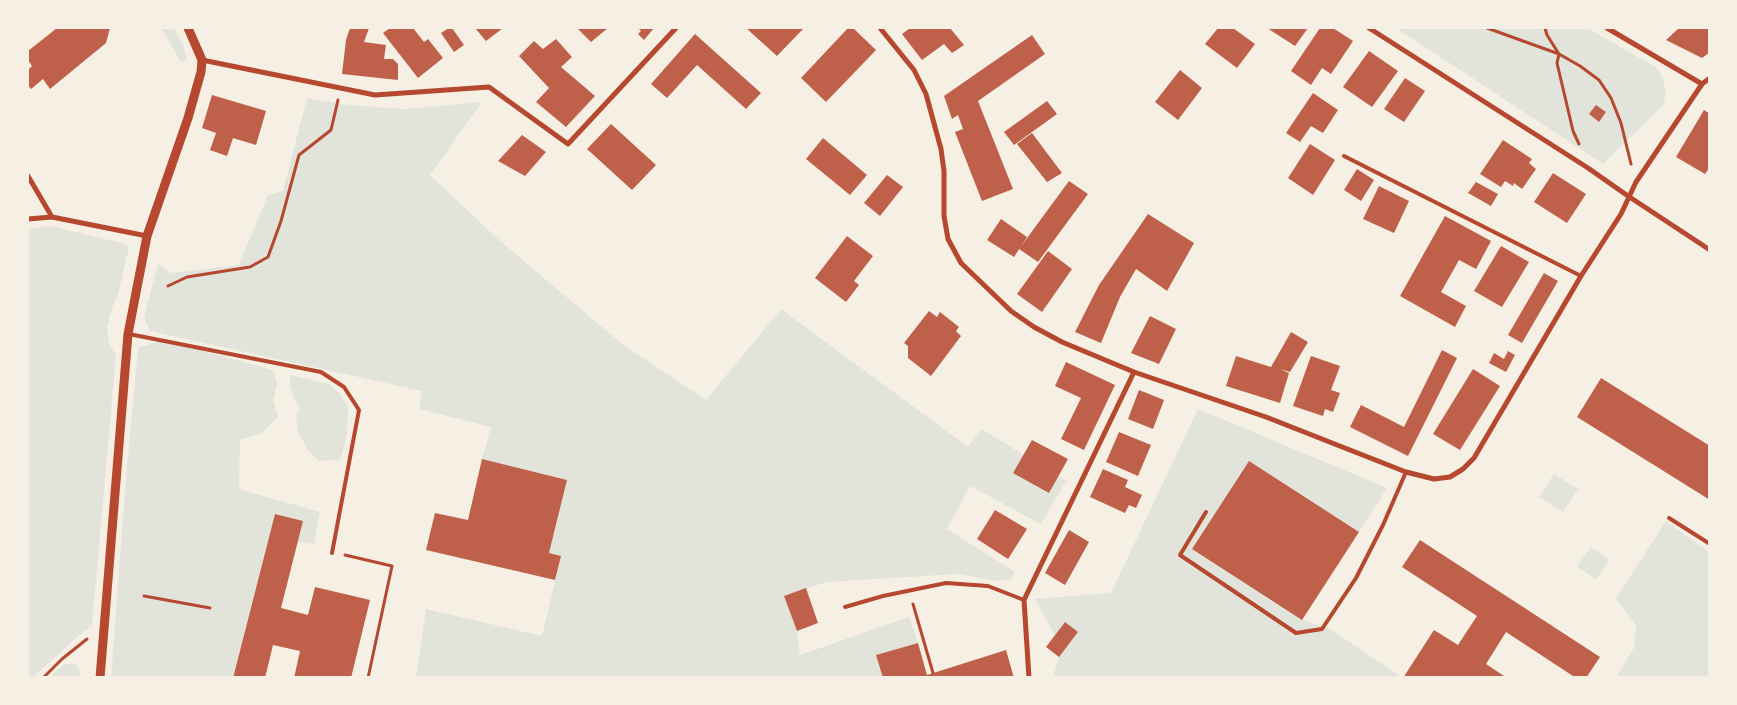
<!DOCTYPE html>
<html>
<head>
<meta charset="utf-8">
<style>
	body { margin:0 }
	#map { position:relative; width:1737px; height:705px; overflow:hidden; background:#f6efe4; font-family:"Titillium Web",sans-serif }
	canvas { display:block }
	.frame { position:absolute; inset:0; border:29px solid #f6efe4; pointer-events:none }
</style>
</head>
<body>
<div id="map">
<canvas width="1737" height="705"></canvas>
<div class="frame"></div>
</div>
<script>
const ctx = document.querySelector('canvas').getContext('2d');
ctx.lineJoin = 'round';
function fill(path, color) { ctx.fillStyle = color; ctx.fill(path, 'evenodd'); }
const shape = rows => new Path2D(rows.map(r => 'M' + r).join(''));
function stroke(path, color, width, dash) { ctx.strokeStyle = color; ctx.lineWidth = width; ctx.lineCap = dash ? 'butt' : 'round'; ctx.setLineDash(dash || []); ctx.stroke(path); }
fill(shape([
	[161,28,174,28,183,45,187,60,181,62],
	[1396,28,1587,28,1656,67,1662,76,1666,93,1663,105,1603,164],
	[307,98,347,105,406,109,482,102,430,175,499,240,622,344,706,400,781,309,968,447,982,429,1066,481,1041,524,970,486,947,529,1015,572,1010,580,997,581,958,574,826,582,785,596,797,631,800,655,909,617,918,643,876,655,883,677,416,677,426,609,542,636,561,556,549,553,567,480,482,459,491,427,419,409,422,391,150,331,144,318,158,263,171,273,239,265,268,195,283,191],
	[50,226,122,243,129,247,118,294,112,308,107,327,109,344,116,355,92,625,75,639,33,677,28,677,28,229],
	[163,340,273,370,277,385,273,400,278,417,262,433,240,440,239,489,320,512,314,544,298,542,303,521,275,514,233,677,111,678,126,478,138,348],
	[290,375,329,384,340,394,348,407,347,435,340,460,319,461,307,449,298,431,296,416,300,409,293,397,290,385],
	[1198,409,1387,488,1359,532,1249,461,1192,549,1302,620,1332,630,1398,675,1397,678,1053,677,1059,657,1055,636,1035,599,1111,593],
	[1554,474,1578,489,1563,512,1539,497],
	[1666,521,1709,552,1709,677,1616,677,1634,648,1636,625,1616,598],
	[1591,547,1609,560,1596,580,1577,566],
	[76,663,82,677,50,677,63,665]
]), '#e2e4dc');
fill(shape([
	[57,28,110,28,106,43,50,89,43,79,31,89,28,85,28,70,32,66,28,60,28,51],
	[350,28,369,28,364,42,386,45,384,59,393,59,398,64,398,80,342,74,346,40],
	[390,28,413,28,424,42,428,39,443,58,418,78,383,33],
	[449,28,452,28,464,45,454,52,441,33],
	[475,28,503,28,486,41],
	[577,28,608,28,591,42],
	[638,28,654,28,644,40,638,34,641,31],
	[746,28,801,28,803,29,777,56],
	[848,28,853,28,876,50,826,102,801,78],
	[910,28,950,28,964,45,952,53,944,44,922,60,902,34],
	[1218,28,1233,28,1255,44,1237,68,1205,44],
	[1267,28,1308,28,1295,46],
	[1320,28,1333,28,1353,41,1331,74,1322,68,1311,85,1291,71],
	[1679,28,1710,28,1710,52,1702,58,1666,40],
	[695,34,761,93,746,109,697,65,667,98,651,84],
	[1032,35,1045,54,978,101,1013,189,982,201,955,132,963,129,958,115,952,119,944,96],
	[556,39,572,57,561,67,595,96,566,127,536,102,549,88,519,56,534,41,543,49],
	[1369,51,1398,71,1372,107,1343,87],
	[1180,70,1202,88,1178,120,1155,102],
	[1405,78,1425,91,1404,122,1384,109],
	[1313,93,1338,110,1323,133,1311,126,1300,142,1286,133],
	[212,95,266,111,256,145,233,138,227,156,210,150,216,133,202,128],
	[1047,101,1057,114,1014,145,1004,132],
	[1596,105,1606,112,1599,122,1589,114],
	[1704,110,1710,114,1710,167,1705,174,1676,157],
	[611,124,656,165,632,190,587,149],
	[1032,133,1062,173,1047,182,1017,144],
	[522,135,546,152,525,176,498,161],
	[823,138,867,175,850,195,806,159],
	[1503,140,1532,159,1529,163,1536,169,1522,189,1514,183,1513,186,1505,181,1501,187,1480,174],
	[1310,144,1335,160,1313,195,1288,178],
	[1357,169,1374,180,1361,201,1344,190],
	[1553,173,1586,194,1567,223,1534,202],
	[887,175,903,187,880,216,864,203],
	[1069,181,1088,194,1038,262,1019,249],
	[1476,182,1498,194,1491,206,1468,193],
	[1379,186,1409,201,1394,233,1363,219],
	[1148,214,1194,243,1167,291,1136,269,1120,297,1101,343,1075,332,1099,285],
	[1445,216,1491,241,1476,269,1459,260,1441,292,1466,306,1455,327,1400,296],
	[1001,219,1027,237,1014,257,987,240],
	[847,236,873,256,854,281,859,285,846,302,815,278],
	[1501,246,1529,262,1502,307,1474,291],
	[1048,251,1072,269,1042,312,1017,294],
	[1544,273,1558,281,1522,343,1508,335],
	[929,311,937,317,940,312,959,327,956,331,961,336,931,376,908,358,908,346,904,343],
	[1150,316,1176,329,1159,364,1131,353],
	[1291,332,1308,342,1290,372,1280,369,1289,373,1280,403,1226,386,1236,356,1271,367],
	[1442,350,1457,358,1408,456,1350,427,1361,405,1404,427],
	[1508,351,1515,355,1506,372,1489,363,1494,353,1504,359],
	[1311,356,1340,366,1331,390,1340,393,1333,412,1325,409,1323,416,1293,406],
	[1066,362,1115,385,1084,450,1061,439,1081,398,1055,386],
	[1473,369,1500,386,1460,450,1433,434],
	[1601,378,1710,446,1710,500,1577,417],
	[1139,390,1164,400,1153,429,1128,419],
	[1119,432,1151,445,1138,476,1106,462],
	[1032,440,1068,459,1049,493,1013,473],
	[482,459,567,480,549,553,561,556,555,580,426,550,435,513,468,520],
	[1249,461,1359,532,1302,620,1192,549],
	[1103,469,1128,480,1125,487,1142,495,1136,508,1129,505,1125,513,1090,497],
	[995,510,1027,529,1008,559,977,539],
	[275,514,303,521,281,608,308,615,315,587,370,600,351,678,294,678,300,651,273,645,265,678,233,678],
	[1069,530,1089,542,1065,585,1045,573],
	[1420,540,1600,657,1586,678,1576,678,1506,632,1486,664,1507,678,1403,678,1434,630,1458,645,1477,616,1402,567],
	[806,588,818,623,797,631,784,596],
	[1065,622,1078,632,1059,657,1046,647],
	[918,643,927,675,1006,650,1014,678,883,678,876,655]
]), '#bf614a');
stroke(shape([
	[1487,28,1559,54,1580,66,1599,80,1611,98,1621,123,1631,164],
	[1545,28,1547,35,1559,54,1557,63,1573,131,1579,144],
	[168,286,187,277,250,267,268,257,281,221,299,155,331,130,338,100],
	[345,555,392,566,368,678],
	[144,596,210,608],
	[913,604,933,673],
	[43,678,62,659,87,639]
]), '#b5482f', 3);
stroke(shape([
	[1344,156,1581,276],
	[129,334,321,372,344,387,359,410,332,553],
	[1206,512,1180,555,1296,633,1322,629,1356,578,1383,525,1406,472],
	[1669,518,1710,544],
	[845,607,883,596,946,583,988,586,1024,600]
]), '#b5482f', 4);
stroke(shape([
	[880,28,914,70,926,94,941,149,944,171,944,216,948,239,961,263,1011,311,1034,327,1062,342,1134,372,1266,417,1406,472,1434,479,1450,477,1463,469,1474,458,1581,276,1621,214,1636,182,1702,84,1710,78],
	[1369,28,1588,168,1628,196,1710,250],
	[1607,28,1702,84],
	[202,60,375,95,489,87,568,144,676,28],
	[28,176,52,217],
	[28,219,52,217,147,236],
	[1029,678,1024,600,1134,372]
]), '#b5482f', 5);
stroke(shape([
	[100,678,128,334,147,236,188,118,201,72,202,60,188,28]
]), '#b5482f', 9);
</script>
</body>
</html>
